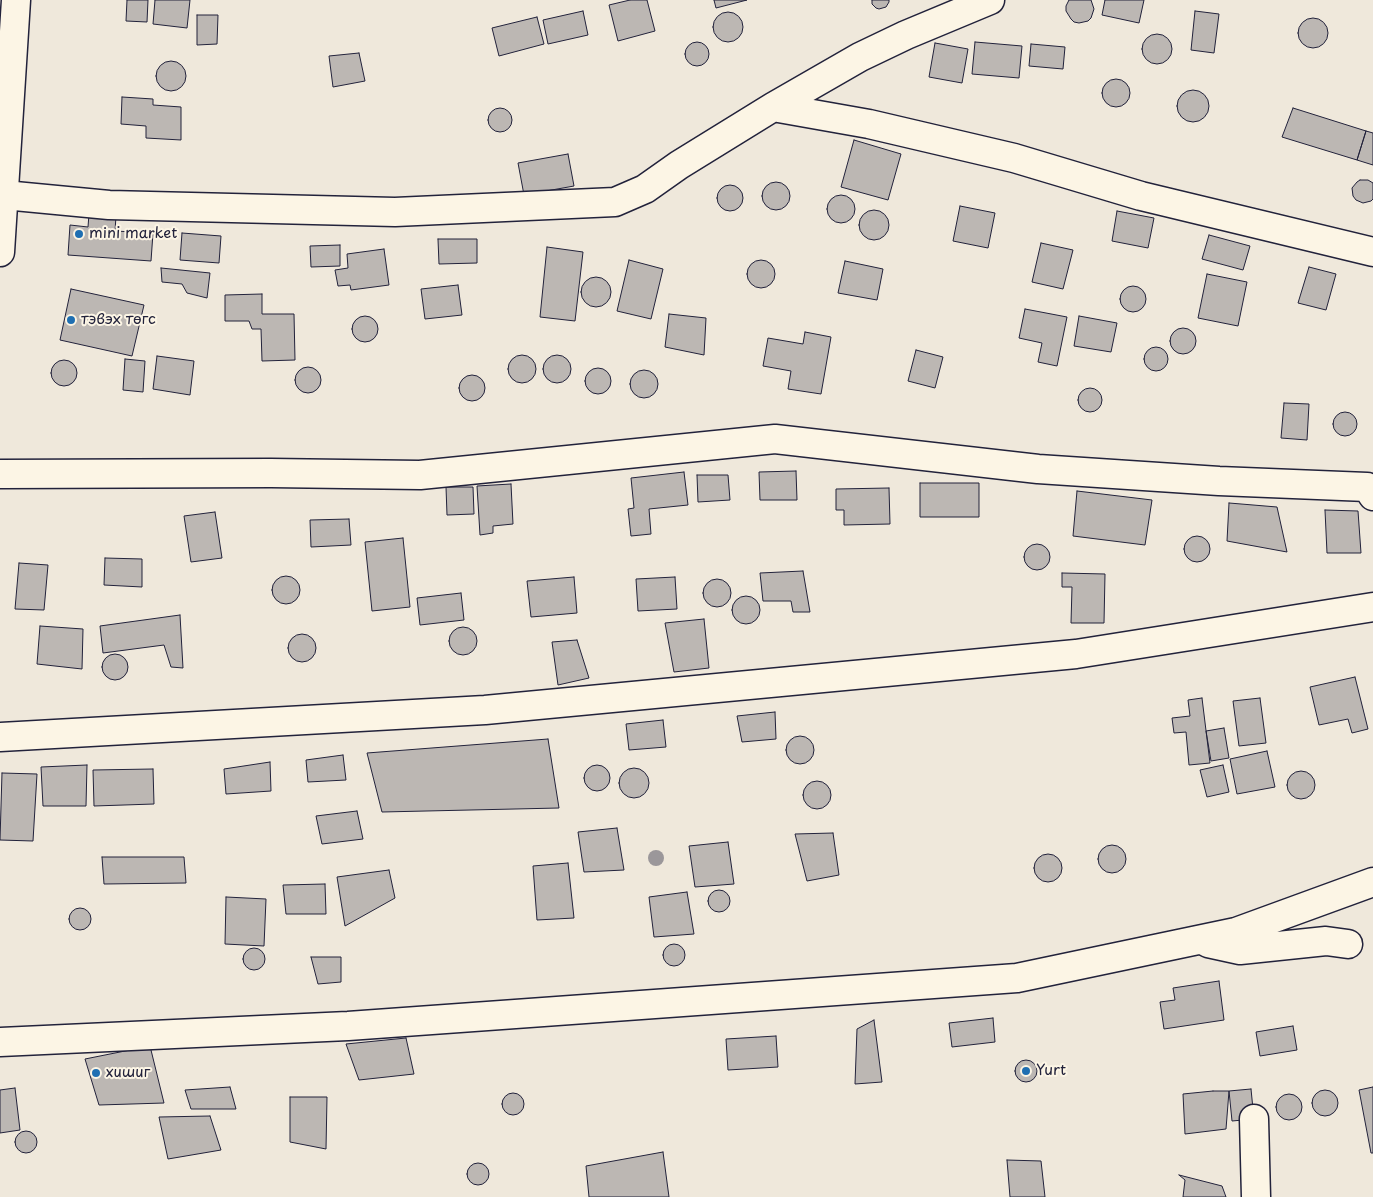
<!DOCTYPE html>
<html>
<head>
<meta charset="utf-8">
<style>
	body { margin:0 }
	canvas { display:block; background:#efe8db }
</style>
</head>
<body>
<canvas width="1373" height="1197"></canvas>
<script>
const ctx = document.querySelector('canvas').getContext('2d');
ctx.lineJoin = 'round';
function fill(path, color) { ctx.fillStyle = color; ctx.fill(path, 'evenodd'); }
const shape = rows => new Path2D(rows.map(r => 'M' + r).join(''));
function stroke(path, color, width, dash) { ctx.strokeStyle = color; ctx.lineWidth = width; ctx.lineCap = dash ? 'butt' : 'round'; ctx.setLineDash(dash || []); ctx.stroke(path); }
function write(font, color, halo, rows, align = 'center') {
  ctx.font = font + ' "Playpen Sans",sans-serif'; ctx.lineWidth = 4; ctx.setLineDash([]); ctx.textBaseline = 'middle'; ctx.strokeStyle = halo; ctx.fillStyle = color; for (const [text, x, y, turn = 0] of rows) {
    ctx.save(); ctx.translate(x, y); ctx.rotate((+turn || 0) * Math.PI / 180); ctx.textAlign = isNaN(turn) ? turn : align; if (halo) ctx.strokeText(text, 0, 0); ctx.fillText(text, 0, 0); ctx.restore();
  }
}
const building = shape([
	[127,0,148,0,147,22,126,21,127,0],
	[155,0,190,0,187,28,153,24,155,0],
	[630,0,647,0,655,31,618,41,609,5,630,0],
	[714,0,747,0,716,8,714,0],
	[872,0,889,0,889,2,886,7,879,9,876,8,872,4,872,0],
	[1069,0,1091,0,1094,9,1091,18,1088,21,1079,23,1074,22,1071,19,1066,11,1066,6,1069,0],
	[1105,0,1144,0,1139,23,1102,15,1105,0],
	[583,11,588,35,548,44,543,20,583,11],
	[1195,11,1219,14,1214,53,1191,50,1195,11],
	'713 27a15 15 0 1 1 30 0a15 15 0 1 1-30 0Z',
	[197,15,218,15,217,44,197,45,197,15],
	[537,17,544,44,499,56,492,28,537,17],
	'1298 33a15 15 0 1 1 30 0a15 15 0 1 1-30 0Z',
	'1142 49a15 15 0 1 1 30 0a15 15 0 1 1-30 0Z',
	[975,42,1022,46,1019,78,972,74,975,42],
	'685 54a12 12 0 1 1 24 0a12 12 0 1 1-24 0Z',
	[935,43,968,49,962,83,929,77,935,43],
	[1031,44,1065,47,1063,69,1029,66,1031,44],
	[359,53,365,81,333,87,329,56,359,53],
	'156 76a15 15 0 1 1 30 0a15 15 0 1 1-30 0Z',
	'1102 93a14 14 0 1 1 28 0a14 14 0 1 1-28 0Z',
	'1177 106a16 16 0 1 1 32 0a16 16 0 1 1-32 0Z',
	[122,97,153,99,153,105,181,107,181,140,146,138,146,126,121,124,122,97],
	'488 120a12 12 0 1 1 24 0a12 12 0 1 1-24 0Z',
	[1293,108,1366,131,1357,160,1282,137,1293,108],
	[1366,131,1373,133,1373,165,1357,160,1366,131],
	[854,140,901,154,888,200,841,187,854,140],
	[568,154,574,186,524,195,518,163,568,154],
	[1360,180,1368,180,1373,183,1373,199,1371,201,1363,203,1356,200,1353,196,1352,188,1357,182,1360,180],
	'762 196a14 14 0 1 1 28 0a14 14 0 1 1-28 0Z',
	'717 198a13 13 0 1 1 26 0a13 13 0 1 1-26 0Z',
	'827 209a14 14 0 1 1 28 0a14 14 0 1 1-28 0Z',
	[960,206,995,213,988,248,953,241,960,206],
	'859 225a15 15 0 1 1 30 0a15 15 0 1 1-30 0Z',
	[1117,211,1154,218,1148,248,1112,241,1117,211],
	[89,214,116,216,115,231,153,233,151,261,68,255,70,225,88,227,89,214],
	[182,233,221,236,219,263,180,260,182,233],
	[1209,235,1250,246,1243,270,1202,259,1209,235],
	[438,239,477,239,477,263,439,264,438,239],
	[1041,243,1073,250,1063,289,1032,282,1041,243],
	[340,245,340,266,311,267,310,246,340,245],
	[547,247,583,252,575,321,540,317,547,247],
	[384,249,389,285,351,290,350,285,338,286,335,270,348,268,347,254,384,249],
	[629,260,663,269,651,319,617,311,629,260],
	'747 274a14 14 0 1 1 28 0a14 14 0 1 1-28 0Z',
	[845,261,883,269,877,300,838,293,845,261],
	[1309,267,1336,274,1326,310,1298,303,1309,267],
	[161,268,210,273,207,298,187,293,182,284,162,282,161,268],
	[1207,274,1247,282,1238,326,1198,318,1207,274],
	'581 292a15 15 0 1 1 30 0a15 15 0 1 1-30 0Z',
	[458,285,462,315,425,319,421,289,458,285],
	'1120 299a13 13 0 1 1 26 0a13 13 0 1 1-26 0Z',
	[71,289,144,305,132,356,60,340,71,289],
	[262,294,262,314,294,314,295,360,262,361,261,329,252,329,249,321,225,321,225,295,262,294],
	[1025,309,1067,317,1057,366,1038,362,1042,343,1019,338,1025,309],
	[669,314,706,318,704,355,665,347,669,314],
	'352 329a13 13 0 1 1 26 0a13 13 0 1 1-26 0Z',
	[1079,316,1117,323,1111,352,1074,346,1079,316],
	'1170 341a13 13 0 1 1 26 0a13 13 0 1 1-26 0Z',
	[805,332,831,337,821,394,788,389,791,371,763,366,768,338,803,344,805,332],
	'1144 359a12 12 0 1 1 24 0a12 12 0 1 1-24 0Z',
	[916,350,943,357,935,388,908,381,916,350],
	'508 369a14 14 0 1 1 28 0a14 14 0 1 1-28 0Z',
	'543 369a14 14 0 1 1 28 0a14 14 0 1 1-28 0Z',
	[157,356,194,361,190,395,153,389,157,356],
	[125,359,145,361,143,392,123,390,125,359],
	'51 373a13 13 0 1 1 26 0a13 13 0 1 1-26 0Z',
	'295 380a13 13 0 1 1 26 0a13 13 0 1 1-26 0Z',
	'585 381a13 13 0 1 1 26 0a13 13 0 1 1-26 0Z',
	'630 384a14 14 0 1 1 28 0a14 14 0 1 1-28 0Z',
	'459 388a13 13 0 1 1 26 0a13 13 0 1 1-26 0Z',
	'1078 400a12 12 0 1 1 24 0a12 12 0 1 1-24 0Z',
	[1284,403,1309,404,1307,440,1281,438,1284,403],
	'1333 424a12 12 0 1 1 24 0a12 12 0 1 1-24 0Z',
	[796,471,797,500,760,500,759,472,796,471],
	[684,472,688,505,649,509,651,534,631,536,628,509,634,508,631,478,684,472],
	[697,475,728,475,730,500,698,502,697,475],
	[920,483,979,483,979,517,920,517,920,483],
	[511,484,513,524,493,526,493,533,480,535,477,486,511,484],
	[446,487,473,487,474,514,447,515,446,487],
	[889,488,890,524,844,525,844,510,836,510,836,489,889,488],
	[1077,491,1152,500,1145,545,1073,536,1077,491],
	[1229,503,1277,507,1287,552,1227,541,1229,503],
	[1325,510,1358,511,1361,553,1327,553,1325,510],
	[215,512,222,558,191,562,184,516,215,512],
	[349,519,351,545,311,547,310,520,349,519],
	'1184 549a13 13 0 1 1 26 0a13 13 0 1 1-26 0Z',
	[403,538,410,607,372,611,365,542,403,538],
	'1024 557a13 13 0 1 1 26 0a13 13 0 1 1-26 0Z',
	[105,558,142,559,142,587,104,585,105,558],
	[19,563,48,565,44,610,15,609,19,563],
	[803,571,810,612,793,612,791,601,763,601,760,573,803,571],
	[1062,573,1105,574,1104,623,1071,623,1072,587,1062,587,1062,573],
	'272 590a14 14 0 1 1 28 0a14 14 0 1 1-28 0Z',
	[574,577,577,613,531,617,527,581,574,577],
	[675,577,677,609,638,611,636,579,675,577],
	'703 593a14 14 0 1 1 28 0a14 14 0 1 1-28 0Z',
	[461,593,464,620,420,625,417,598,461,593],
	'732 610a14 14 0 1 1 28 0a14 14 0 1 1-28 0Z',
	[180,615,183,668,171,667,164,645,103,653,100,626,180,615],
	[704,619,709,668,674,672,665,623,704,619],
	[40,626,83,629,82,669,37,664,40,626],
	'449 641a14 14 0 1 1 28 0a14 14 0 1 1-28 0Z',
	'288 648a14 14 0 1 1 28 0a14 14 0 1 1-28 0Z',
	[577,640,589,678,558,685,552,642,577,640],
	'102 667a13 13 0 1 1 26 0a13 13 0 1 1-26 0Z',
	[1355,677,1368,729,1352,733,1348,719,1319,725,1310,687,1355,677],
	[1202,698,1210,763,1189,765,1186,732,1174,733,1172,718,1190,716,1188,700,1202,698],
	[1260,698,1266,743,1239,746,1233,701,1260,698],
	[775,712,776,739,742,742,737,716,775,712],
	[663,720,666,747,629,750,626,724,663,720],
	[1224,728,1229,758,1211,761,1206,731,1224,728],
	'786 750a14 14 0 1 1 28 0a14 14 0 1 1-28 0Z',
	[548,739,559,808,382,812,367,753,548,739],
	[1267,751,1275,787,1237,794,1230,759,1267,751],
	[343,755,346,780,308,782,306,760,343,755],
	[270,762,271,791,226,794,224,769,270,762],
	[87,765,86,806,43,806,41,767,87,765],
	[1223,765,1229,792,1207,797,1200,770,1223,765],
	'584 778a13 13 0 1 1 26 0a13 13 0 1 1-26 0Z',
	'619 783a15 15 0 1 1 30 0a15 15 0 1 1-30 0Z',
	[153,769,154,804,94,806,93,770,153,769],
	'1287 785a14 14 0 1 1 28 0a14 14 0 1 1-28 0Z',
	[2,773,37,774,33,841,0,840,2,773],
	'803 795a14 14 0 1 1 28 0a14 14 0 1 1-28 0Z',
	[357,811,363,839,322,844,316,816,357,811],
	[617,828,624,870,584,872,578,832,617,828],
	[833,833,839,875,807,881,795,834,833,833],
	[728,842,734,884,695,887,689,846,728,842],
	'1098 859a14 14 0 1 1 28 0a14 14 0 1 1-28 0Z',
	'1034 868a14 14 0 1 1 28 0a14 14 0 1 1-28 0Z',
	[102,857,184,857,186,883,104,884,102,857],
	[568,863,574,918,537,920,533,866,568,863],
	[389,870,395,898,345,926,337,877,389,870],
	[325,884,326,914,286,914,283,885,325,884],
	'708 901a11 11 0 1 1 22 0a11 11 0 1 1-22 0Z',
	[687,892,694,934,654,937,649,897,687,892],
	[226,897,266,899,264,946,225,944,226,897],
	'69 919a11 11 0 1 1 22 0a11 11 0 1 1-22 0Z',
	'663 955a11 11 0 1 1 22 0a11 11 0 1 1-22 0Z',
	'243 959a11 11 0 1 1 22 0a11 11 0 1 1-22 0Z',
	[311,957,341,957,341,982,318,984,311,957],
	[1219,981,1224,1020,1164,1029,1160,1002,1175,1000,1173,988,1219,981],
	[993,1018,995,1042,952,1047,949,1023,993,1018],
	[874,1020,882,1082,855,1084,857,1029,874,1020],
	[1293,1026,1297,1050,1260,1056,1256,1032,1293,1026],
	[776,1036,778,1067,728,1070,726,1039,776,1036],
	[406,1038,414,1074,359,1080,346,1044,406,1038],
	[150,1046,164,1103,99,1105,85,1059,150,1046],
	'1015 1071a11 11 0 1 1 22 0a11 11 0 1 1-22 0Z',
	[230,1087,236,1109,191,1109,185,1090,230,1087],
	[1373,1087,1373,1153,1371,1153,1359,1090,1373,1087],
	[15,1088,20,1130,0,1133,0,1090,15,1088],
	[1251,1089,1254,1119,1232,1121,1229,1091,1251,1089],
	'1312 1103a13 13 0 1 1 26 0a13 13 0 1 1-26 0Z',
	[1213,1091,1229,1091,1226,1129,1185,1134,1183,1094,1213,1091],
	'502 1104a11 11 0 1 1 22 0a11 11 0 1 1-22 0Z',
	'1276 1107a13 13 0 1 1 26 0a13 13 0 1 1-26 0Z',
	[290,1097,327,1097,326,1149,290,1142,290,1097],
	[210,1116,221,1150,168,1159,159,1117,210,1116],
	'15 1142a11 11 0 1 1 22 0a11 11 0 1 1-22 0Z',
	[663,1152,669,1197,589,1197,586,1166,663,1152],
	[1007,1160,1041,1161,1045,1197,1010,1197,1007,1160],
	'467 1174a11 11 0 1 1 22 0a11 11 0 1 1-22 0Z',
	[1179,1175,1222,1186,1226,1197,1183,1197,1185,1180,1179,1175]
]);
fill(building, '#bcb7b3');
stroke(building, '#22223b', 1);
const minor = shape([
	[773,107,869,124,1014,158,1141,196,1373,252],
	[4,195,109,205,395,212,615,202,645,189,679,165,773,107,860,57,906,35,990,0],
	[0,474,271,473,420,475,775,439,1038,469,1219,481,1367,487,1373,496],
	[0,737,485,710,1076,654,1373,607],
	[1208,943,1240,950,1326,941,1348,944],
	[0,1042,348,1026,1017,978,1236,932,1373,882],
	[1254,1119,1256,1197]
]);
const major = shape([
	[0,252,16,0]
]);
stroke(minor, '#22223b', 31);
stroke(major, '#22223b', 31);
stroke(minor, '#fcf5e5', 28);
stroke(major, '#fcf5e5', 28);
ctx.fillStyle = '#9b979a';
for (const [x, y] of [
	[656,858]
]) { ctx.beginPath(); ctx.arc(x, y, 8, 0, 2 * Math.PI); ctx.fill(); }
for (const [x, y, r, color] of [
	[79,234,5,"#1f6fb2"],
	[71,320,5,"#1f6fb2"],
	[1026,1071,5,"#1f6fb2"],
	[96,1073,5,"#1f6fb2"]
]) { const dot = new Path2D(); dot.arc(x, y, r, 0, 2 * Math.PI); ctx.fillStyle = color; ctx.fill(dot); stroke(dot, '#fcf5e5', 2); }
write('15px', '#22223b', '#fcf5e5', [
	["mini market",89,234],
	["тэвэх төгс",81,320],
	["Yurt",1036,1071],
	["хишиг",106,1073]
], 'left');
</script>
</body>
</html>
